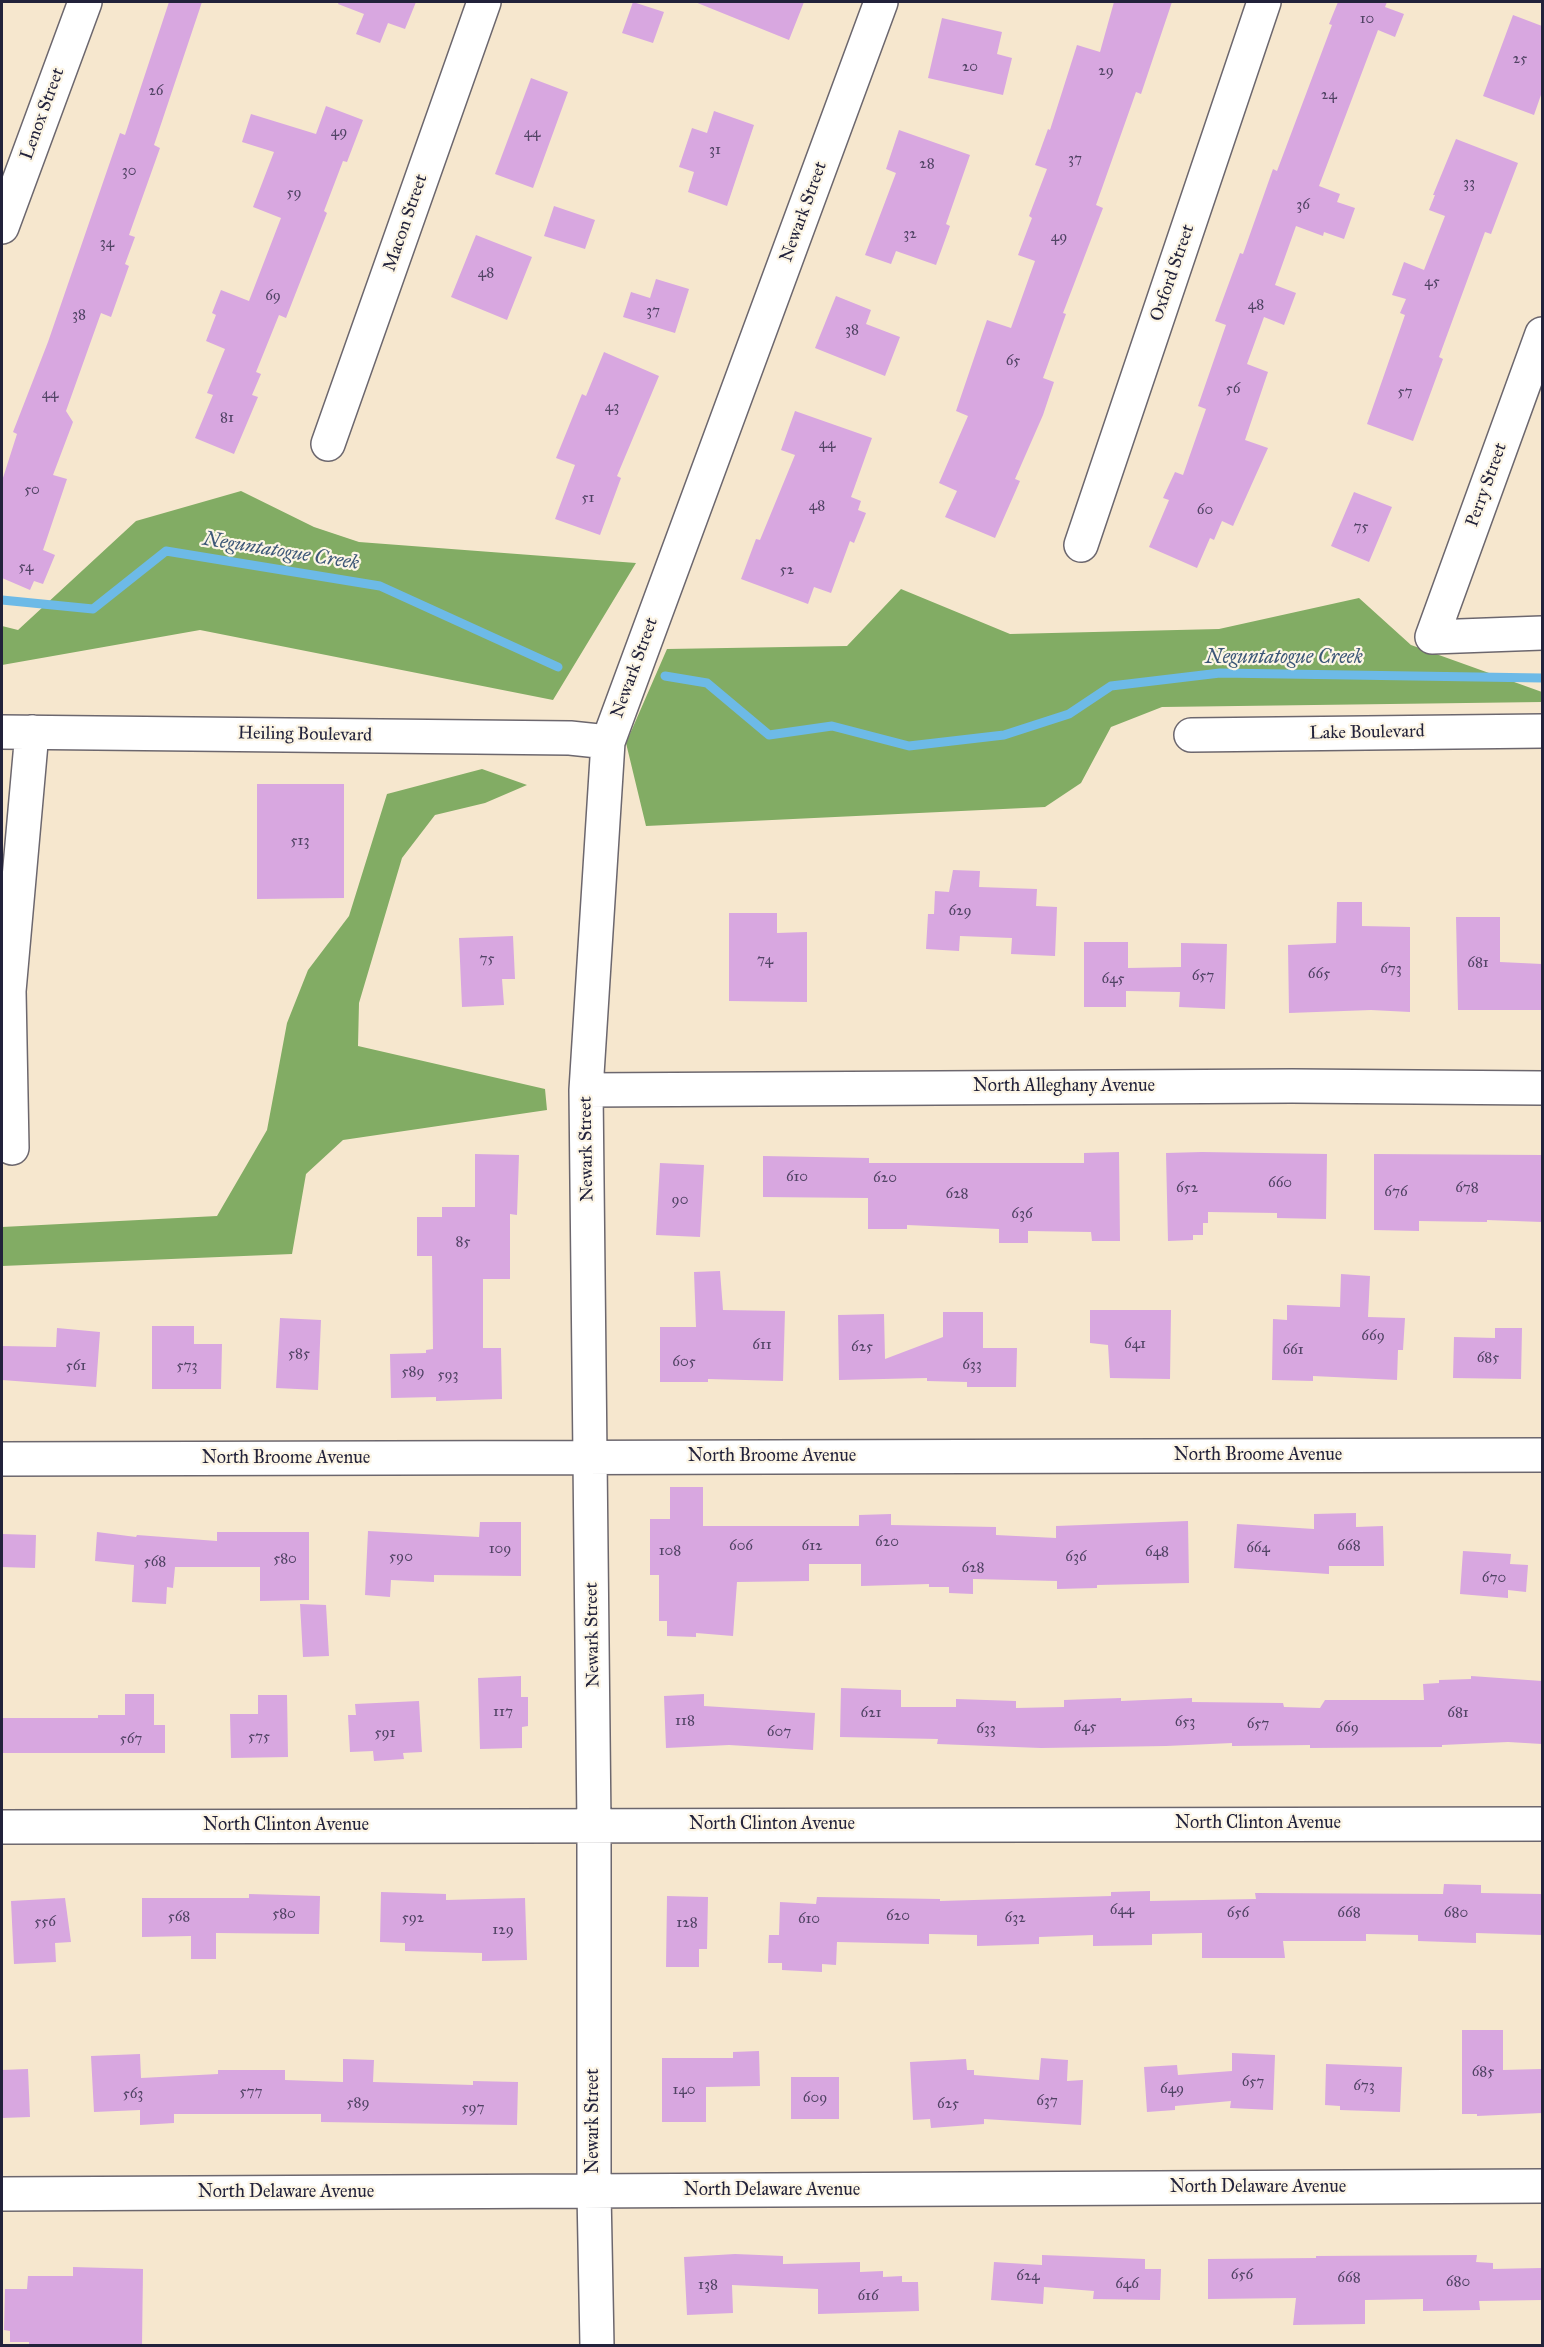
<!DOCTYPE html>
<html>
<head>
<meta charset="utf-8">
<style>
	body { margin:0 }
	#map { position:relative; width:1544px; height:2347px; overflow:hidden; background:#f6e7ce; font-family:"IM FELL Great Primer",serif }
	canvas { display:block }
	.frame { position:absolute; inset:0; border:3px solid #22223b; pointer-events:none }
</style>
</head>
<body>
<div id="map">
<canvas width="1544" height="2347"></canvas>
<div class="frame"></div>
</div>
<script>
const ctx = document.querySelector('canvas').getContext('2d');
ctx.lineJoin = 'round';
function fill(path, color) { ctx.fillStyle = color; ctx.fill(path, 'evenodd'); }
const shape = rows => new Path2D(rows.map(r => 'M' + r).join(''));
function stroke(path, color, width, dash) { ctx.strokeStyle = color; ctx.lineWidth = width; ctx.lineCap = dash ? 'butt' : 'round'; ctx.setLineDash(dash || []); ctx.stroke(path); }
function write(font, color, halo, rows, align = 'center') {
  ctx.font = font + ' "IM FELL Great Primer",serif'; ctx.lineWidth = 4.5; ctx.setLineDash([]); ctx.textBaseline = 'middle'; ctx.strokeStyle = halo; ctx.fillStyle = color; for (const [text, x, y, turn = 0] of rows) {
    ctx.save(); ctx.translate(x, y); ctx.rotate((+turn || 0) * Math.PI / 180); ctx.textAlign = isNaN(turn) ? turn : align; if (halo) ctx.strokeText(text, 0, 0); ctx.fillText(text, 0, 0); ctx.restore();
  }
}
fill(shape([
	[241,491,314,527,359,542,636,563,553,700,200,630,2,665,2,626,18,630,136,521],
	[901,589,1010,634,1219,629,1359,598,1411,645,1542,692,1542,702,1162,707,1111,727,1081,783,1045,807,646,826,626,743,667,649,847,646],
	[482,769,527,785,485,803,435,815,402,858,359,1003,358,1046,545,1089,547,1110,343,1140,306,1174,292,1254,2,1266,2,1227,217,1216,267,1130,287,1023,308,970,349,916,387,794]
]), '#82ac64');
stroke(shape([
	[2,600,93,609,166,551,380,586,558,667],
	[665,676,707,683,769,735,832,726,909,746,1004,735,1069,714,1111,686,1220,673,1542,678]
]), '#6dbae7', 9);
fill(shape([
	[169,2,202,2,154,145,160,148,129,235,135,237,125,264,129,266,111,317,101,313,66,411,73,422,53,475,67,479,43,550,55,555,43,584,34,581,30,590,2,578,2,481,17,434,13,432,48,342,120,133,125,135],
	[339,2,416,2,405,29,388,23,380,43,356,34,364,14,338,4],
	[633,2,664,12,653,43,622,33],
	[695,2,804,2,789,40],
	[1114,2,1172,2,1141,94,1136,92,1096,205,1103,208,1063,313,1066,314,1043,378,1054,382,1043,415,1015,479,1020,481,995,538,945,517,957,491,939,483,968,416,956,411,987,320,1011,328,1035,261,1018,255,1032,218,1029,216,1047,169,1035,165,1048,129,1050,130,1077,45,1100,52],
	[1338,2,1387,2,1385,7,1404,14,1395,37,1378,30,1319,186,1340,194,1337,202,1355,208,1344,239,1324,232,1323,236,1296,226,1275,285,1296,293,1284,325,1264,317,1247,364,1268,372,1245,440,1268,448,1233,526,1222,521,1214,540,1210,538,1197,568,1149,547,1169,500,1163,498,1175,472,1183,475,1206,409,1198,406,1226,325,1215,321,1240,253,1243,254,1273,169,1277,171,1332,25,1329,24],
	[1513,15,1542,26,1542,92,1534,115,1483,96],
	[942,18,1002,32,997,54,1012,58,1003,95,928,78],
	[531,78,568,92,533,188,495,174],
	[326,106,363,120,347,162,343,161,324,211,327,213,286,318,279,315,256,372,261,374,252,395,258,397,234,454,195,438,213,395,207,393,225,349,206,341,216,315,212,313,221,290,249,301,281,218,253,207,274,152,242,142,251,114,316,134],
	[714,111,754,125,727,206,688,192,694,172,679,167,692,128,707,133],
	[899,130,970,155,946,224,950,226,936,265,896,251,891,264,865,255,896,173,886,169],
	[1456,139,1518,163,1491,234,1485,232,1439,357,1443,359,1413,441,1367,424,1405,315,1400,313,1406,299,1392,295,1404,262,1424,270,1445,216,1429,210,1435,195,1433,195],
	[554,206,595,220,585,249,544,236],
	[476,235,532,257,507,320,451,297],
	[656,279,689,289,675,333,623,317,631,292,650,298],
	[836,296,871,310,866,324,900,337,885,376,815,348],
	[604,352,659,376,617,476,621,478,600,535,555,519,575,465,556,458,582,394,586,396],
	[795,411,872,438,851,497,861,501,858,510,866,513,854,543,850,541,831,593,814,587,808,604,741,579,756,539,760,540,795,455,781,450],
	[1354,492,1392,507,1369,562,1331,546],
	[257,784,344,784,344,898,257,899],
	[953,870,980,871,979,887,1037,889,1036,906,1057,907,1055,956,1011,954,1012,938,960,936,959,951,926,949,928,914,934,914,935,891,949,892],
	[1337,902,1362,902,1362,926,1410,927,1410,1012,1371,1010,1289,1013,1288,945,1336,943],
	[729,913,777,913,777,933,807,932,807,1002,729,1001],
	[1456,917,1500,917,1500,962,1542,964,1542,1010,1458,1010],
	[513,936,515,979,502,979,504,1005,462,1007,459,938],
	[1084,942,1128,942,1128,968,1181,967,1181,943,1227,944,1225,1009,1179,1007,1180,992,1126,991,1126,1007,1084,1007],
	[1119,1152,1120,1241,1092,1241,1091,1232,1028,1231,1028,1243,999,1243,999,1229,907,1225,907,1229,868,1229,868,1198,763,1197,763,1156,869,1158,869,1163,1084,1163,1084,1153],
	[1202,1152,1327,1154,1326,1219,1277,1218,1277,1213,1208,1212,1208,1223,1203,1223,1203,1235,1193,1235,1193,1240,1168,1241,1166,1153],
	[475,1154,519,1155,517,1215,510,1214,510,1279,483,1279,483,1348,501,1348,502,1399,436,1401,436,1397,391,1398,390,1354,426,1353,426,1350,433,1349,432,1256,417,1256,417,1217,442,1217,442,1207,475,1207],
	[1374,1154,1542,1155,1542,1222,1487,1220,1487,1222,1419,1221,1419,1231,1374,1230],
	[660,1163,704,1165,700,1237,656,1235],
	[720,1271,723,1310,785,1311,783,1381,708,1379,708,1382,660,1382,660,1327,696,1327,694,1272],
	[1341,1274,1370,1276,1368,1317,1405,1318,1403,1350,1398,1350,1397,1380,1313,1376,1313,1381,1272,1380,1273,1319,1287,1320,1287,1305,1340,1307],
	[1090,1310,1171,1310,1170,1379,1110,1378,1108,1345,1090,1343],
	[943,1312,983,1312,983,1348,1017,1348,1016,1387,967,1387,967,1382,927,1381,927,1378,839,1380,838,1315,884,1314,885,1359,943,1337],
	[280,1318,321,1320,318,1390,276,1388],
	[152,1326,194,1326,194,1344,222,1344,221,1389,152,1389],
	[57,1328,100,1332,96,1387,2,1380,2,1346,56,1347],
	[1495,1328,1522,1328,1521,1379,1453,1378,1454,1337,1495,1338],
	[670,1487,703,1487,703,1526,859,1526,859,1515,891,1514,891,1525,996,1527,996,1535,1056,1538,1056,1526,1188,1521,1189,1583,1097,1585,1097,1588,1057,1589,1057,1581,973,1579,973,1594,949,1593,949,1587,929,1587,929,1584,861,1586,861,1564,809,1564,809,1581,737,1582,733,1636,696,1633,696,1637,667,1636,667,1621,659,1621,659,1575,650,1575,650,1519,670,1519],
	[1356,1513,1356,1527,1383,1526,1384,1566,1329,1566,1329,1574,1234,1568,1237,1524,1314,1529,1314,1514],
	[480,1522,521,1522,521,1576,434,1575,434,1582,391,1580,390,1597,365,1595,368,1531,479,1537],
	[97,1532,136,1537,137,1535,217,1541,217,1532,309,1532,309,1600,260,1601,260,1567,175,1567,173,1588,167,1587,166,1604,132,1602,134,1565,95,1561],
	[2,1534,36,1535,35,1568,2,1567],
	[1463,1551,1511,1554,1510,1564,1528,1565,1526,1592,1508,1590,1508,1598,1460,1594],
	[300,1604,326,1605,329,1656,303,1657],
	[521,1676,521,1697,528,1697,528,1726,522,1727,522,1748,480,1749,478,1678],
	[1471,1676,1542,1681,1542,1744,1508,1742,1442,1745,1442,1747,1310,1748,1310,1745,1232,1746,1232,1743,1166,1746,1041,1748,937,1744,938,1739,840,1737,841,1688,901,1690,901,1707,956,1707,956,1699,1016,1701,1016,1708,1064,1707,1064,1700,1121,1698,1121,1701,1192,1698,1192,1702,1283,1703,1284,1707,1320,1708,1325,1700,1424,1700,1423,1684,1439,1683,1439,1680,1471,1679],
	[125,1694,154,1694,154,1725,165,1725,165,1753,2,1753,2,1718,98,1718,98,1715,125,1715],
	[704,1694,704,1706,815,1713,813,1750,729,1745,666,1748,664,1696],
	[258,1695,287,1695,288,1757,231,1758,230,1714,258,1714],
	[419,1701,422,1752,403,1753,404,1759,374,1761,373,1751,350,1752,348,1715,356,1715,355,1704],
	[1444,1884,1481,1885,1481,1893,1542,1894,1542,1935,1476,1933,1476,1943,1418,1941,1418,1935,1366,1934,1366,1941,1283,1941,1285,1958,1202,1958,1202,1933,1152,1934,1152,1945,1093,1946,1093,1935,1039,1937,1039,1944,977,1946,977,1935,929,1934,929,1944,837,1942,836,1965,822,1964,822,1972,782,1970,782,1963,768,1963,769,1935,779,1935,780,1902,816,1904,817,1897,940,1899,940,1901,1111,1896,1111,1892,1150,1891,1150,1901,1256,1899,1255,1893,1443,1894],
	[381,1892,446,1894,446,1900,525,1898,527,1960,482,1961,482,1953,405,1951,405,1943,380,1942],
	[249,1894,320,1896,319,1934,216,1933,216,1959,191,1959,191,1936,142,1937,142,1898,249,1898],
	[667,1896,708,1897,707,1949,699,1949,699,1967,666,1967],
	[65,1898,71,1942,55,1943,56,1962,14,1964,11,1901],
	[1462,2030,1503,2030,1503,2070,1542,2069,1542,2113,1477,2116,1477,2114,1462,2114],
	[759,2051,760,2086,706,2087,706,2122,662,2122,662,2058,733,2058,733,2052],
	[1232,2053,1275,2055,1273,2110,1230,2108,1231,2101,1175,2106,1175,2110,1147,2112,1144,2067,1177,2065,1178,2075,1232,2071],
	[140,2054,141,2078,218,2074,218,2070,285,2070,285,2080,343,2082,343,2059,374,2060,373,2082,473,2085,473,2081,518,2082,517,2125,321,2122,321,2114,174,2114,174,2123,140,2125,140,2110,94,2112,91,2056],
	[1041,2058,1068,2060,1067,2081,1083,2080,1081,2125,984,2119,984,2124,931,2128,930,2119,913,2120,910,2062,966,2059,967,2070,974,2070,974,2075,1039,2080],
	[1326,2064,1402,2067,1400,2112,1340,2110,1340,2106,1325,2105],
	[28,2069,30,2117,2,2118,2,2070],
	[791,2077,839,2077,839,2119,791,2119],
	[735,2254,783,2256,783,2264,860,2262,860,2272,883,2271,883,2277,902,2276,902,2282,918,2282,919,2311,818,2314,818,2289,732,2285,733,2313,687,2315,684,2257],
	[1042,2255,1145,2259,1145,2269,1161,2269,1160,2300,1093,2299,1094,2291,1044,2287,1043,2304,991,2300,994,2262,1042,2265],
	[1477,2255,1476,2262,1493,2263,1493,2269,1542,2268,1542,2300,1479,2301,1480,2310,1423,2311,1423,2299,1365,2300,1365,2324,1293,2325,1296,2298,1208,2299,1208,2259,1316,2258,1316,2256],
	[73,2267,143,2269,142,2346,29,2346,29,2342,10,2342,10,2331,4,2330,5,2289,27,2289,28,2276,73,2276]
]), '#d8a7e0');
const minor = shape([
	[2,227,85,2],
	[1542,334,1432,637,1542,633],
	[328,444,484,2],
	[1081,545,1264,2],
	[2,732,570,738,608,742],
	[1191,735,1542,731],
	[586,1090,1292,1086,1542,1088],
	[12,1148,9,991,32,732],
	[2,1459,1542,1455],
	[2,1827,1542,1824],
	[2,2194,1542,2186],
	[597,2346,594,2192,594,1826,586,1090,608,742,881,2]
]);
stroke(minor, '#6c676e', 36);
stroke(minor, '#fff', 33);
write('15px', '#504364', null, [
	["10",1367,19],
	["25",1520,59],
	["20",970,67],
	["29",1106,71],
	["26",156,91],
	["24",1329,95],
	["49",339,132],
	["44",532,133],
	["31",715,150],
	["37",1075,159],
	["28",927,164],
	["30",129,171],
	["33",1469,183],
	["59",294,193],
	["36",1303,205],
	["32",910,234],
	["49",1059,237],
	["34",107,243],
	["48",486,273],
	["45",1432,282],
	["69",273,296],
	["48",1256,305],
	["37",653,311],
	["38",79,315],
	["38",852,330],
	["65",1013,361],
	["56",1233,389],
	["57",1405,392],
	["44",50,394],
	["43",612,407],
	["81",227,418],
	["44",827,444],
	["50",32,490],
	["51",588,498],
	["48",817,506],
	["60",1205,510],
	["75",1361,527],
	["54",26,567],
	["52",787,570],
	["513",300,841],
	["629",960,911],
	["75",487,959],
	["74",765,960],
	["681",1478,963],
	["673",1391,969],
	["665",1319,974],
	["657",1203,976],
	["645",1113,979],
	["610",797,1177],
	["620",885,1178],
	["660",1280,1183],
	["652",1187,1188],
	["678",1467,1188],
	["676",1396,1192],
	["628",957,1194],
	["90",680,1200],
	["636",1022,1214],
	["85",463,1242],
	["669",1373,1336],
	["641",1135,1344],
	["611",762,1345],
	["625",862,1347],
	["661",1293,1350],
	["585",299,1354],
	["685",1488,1358],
	["605",684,1362],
	["633",972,1365],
	["561",76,1366],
	["573",187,1366],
	["589",413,1372],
	["593",448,1375],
	["620",887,1542],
	["606",741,1546],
	["612",812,1546],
	["668",1349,1546],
	["664",1258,1548],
	["109",500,1549],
	["108",670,1551],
	["648",1157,1552],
	["590",401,1557],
	["636",1076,1557],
	["580",285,1559],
	["568",155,1562],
	["628",973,1568],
	["670",1494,1578],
	["117",503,1712],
	["621",871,1713],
	["681",1458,1713],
	["118",685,1721],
	["653",1185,1722],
	["657",1258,1724],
	["645",1085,1727],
	["669",1347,1728],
	["633",986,1729],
	["607",779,1732],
	["591",385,1733],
	["575",259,1737],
	["567",131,1739],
	["644",1122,1910],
	["656",1238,1913],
	["668",1349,1913],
	["680",1456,1913],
	["580",284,1914],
	["620",898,1916],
	["568",179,1917],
	["592",413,1918],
	["632",1015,1918],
	["610",809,1919],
	["556",45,1922],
	["128",687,1923],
	["129",503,1930],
	["685",1483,2072],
	["657",1253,2082],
	["673",1364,2086],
	["649",1172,2089],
	["140",684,2090],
	["577",251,2092],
	["563",133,2094],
	["609",815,2098],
	["637",1047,2101],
	["589",358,2103],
	["625",948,2104],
	["597",473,2108],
	["656",1242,2275],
	["624",1028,2276],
	["668",1349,2278],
	["680",1458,2282],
	["646",1127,2284],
	["138",708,2285],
	["616",868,2296]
]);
write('18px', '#22223b', '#fcf5e5', [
	["Lenox Street",43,114,-70],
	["Newark Street",804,212,-70],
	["Macon Street",406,223,-71],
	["Oxford Street",1173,273,-71],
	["Perry Street",1487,485,-70],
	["Newark Street",635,668,-70],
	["Lake Boulevard",1367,733,-1],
	["Heiling Boulevard",305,735,1],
	["North Alleghany Avenue",1064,1087],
	["Newark Street",587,1149,-91],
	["North Broome Avenue",1258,1456],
	["North Broome Avenue",772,1457],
	["North Broome Avenue",286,1459],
	["Newark Street",593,1635,-91],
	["North Clinton Avenue",1258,1824],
	["North Clinton Avenue",772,1825],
	["North Clinton Avenue",286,1826],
	["Newark Street",594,2121,-90],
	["North Delaware Avenue",1258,2188],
	["North Delaware Avenue",772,2191],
	["North Delaware Avenue",286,2193]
]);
write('italic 20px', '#3c5777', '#fcf5e5', [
	["Neguntatogue Creek",281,552,9],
	["Neguntatogue Creek",1284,658]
]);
</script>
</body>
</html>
